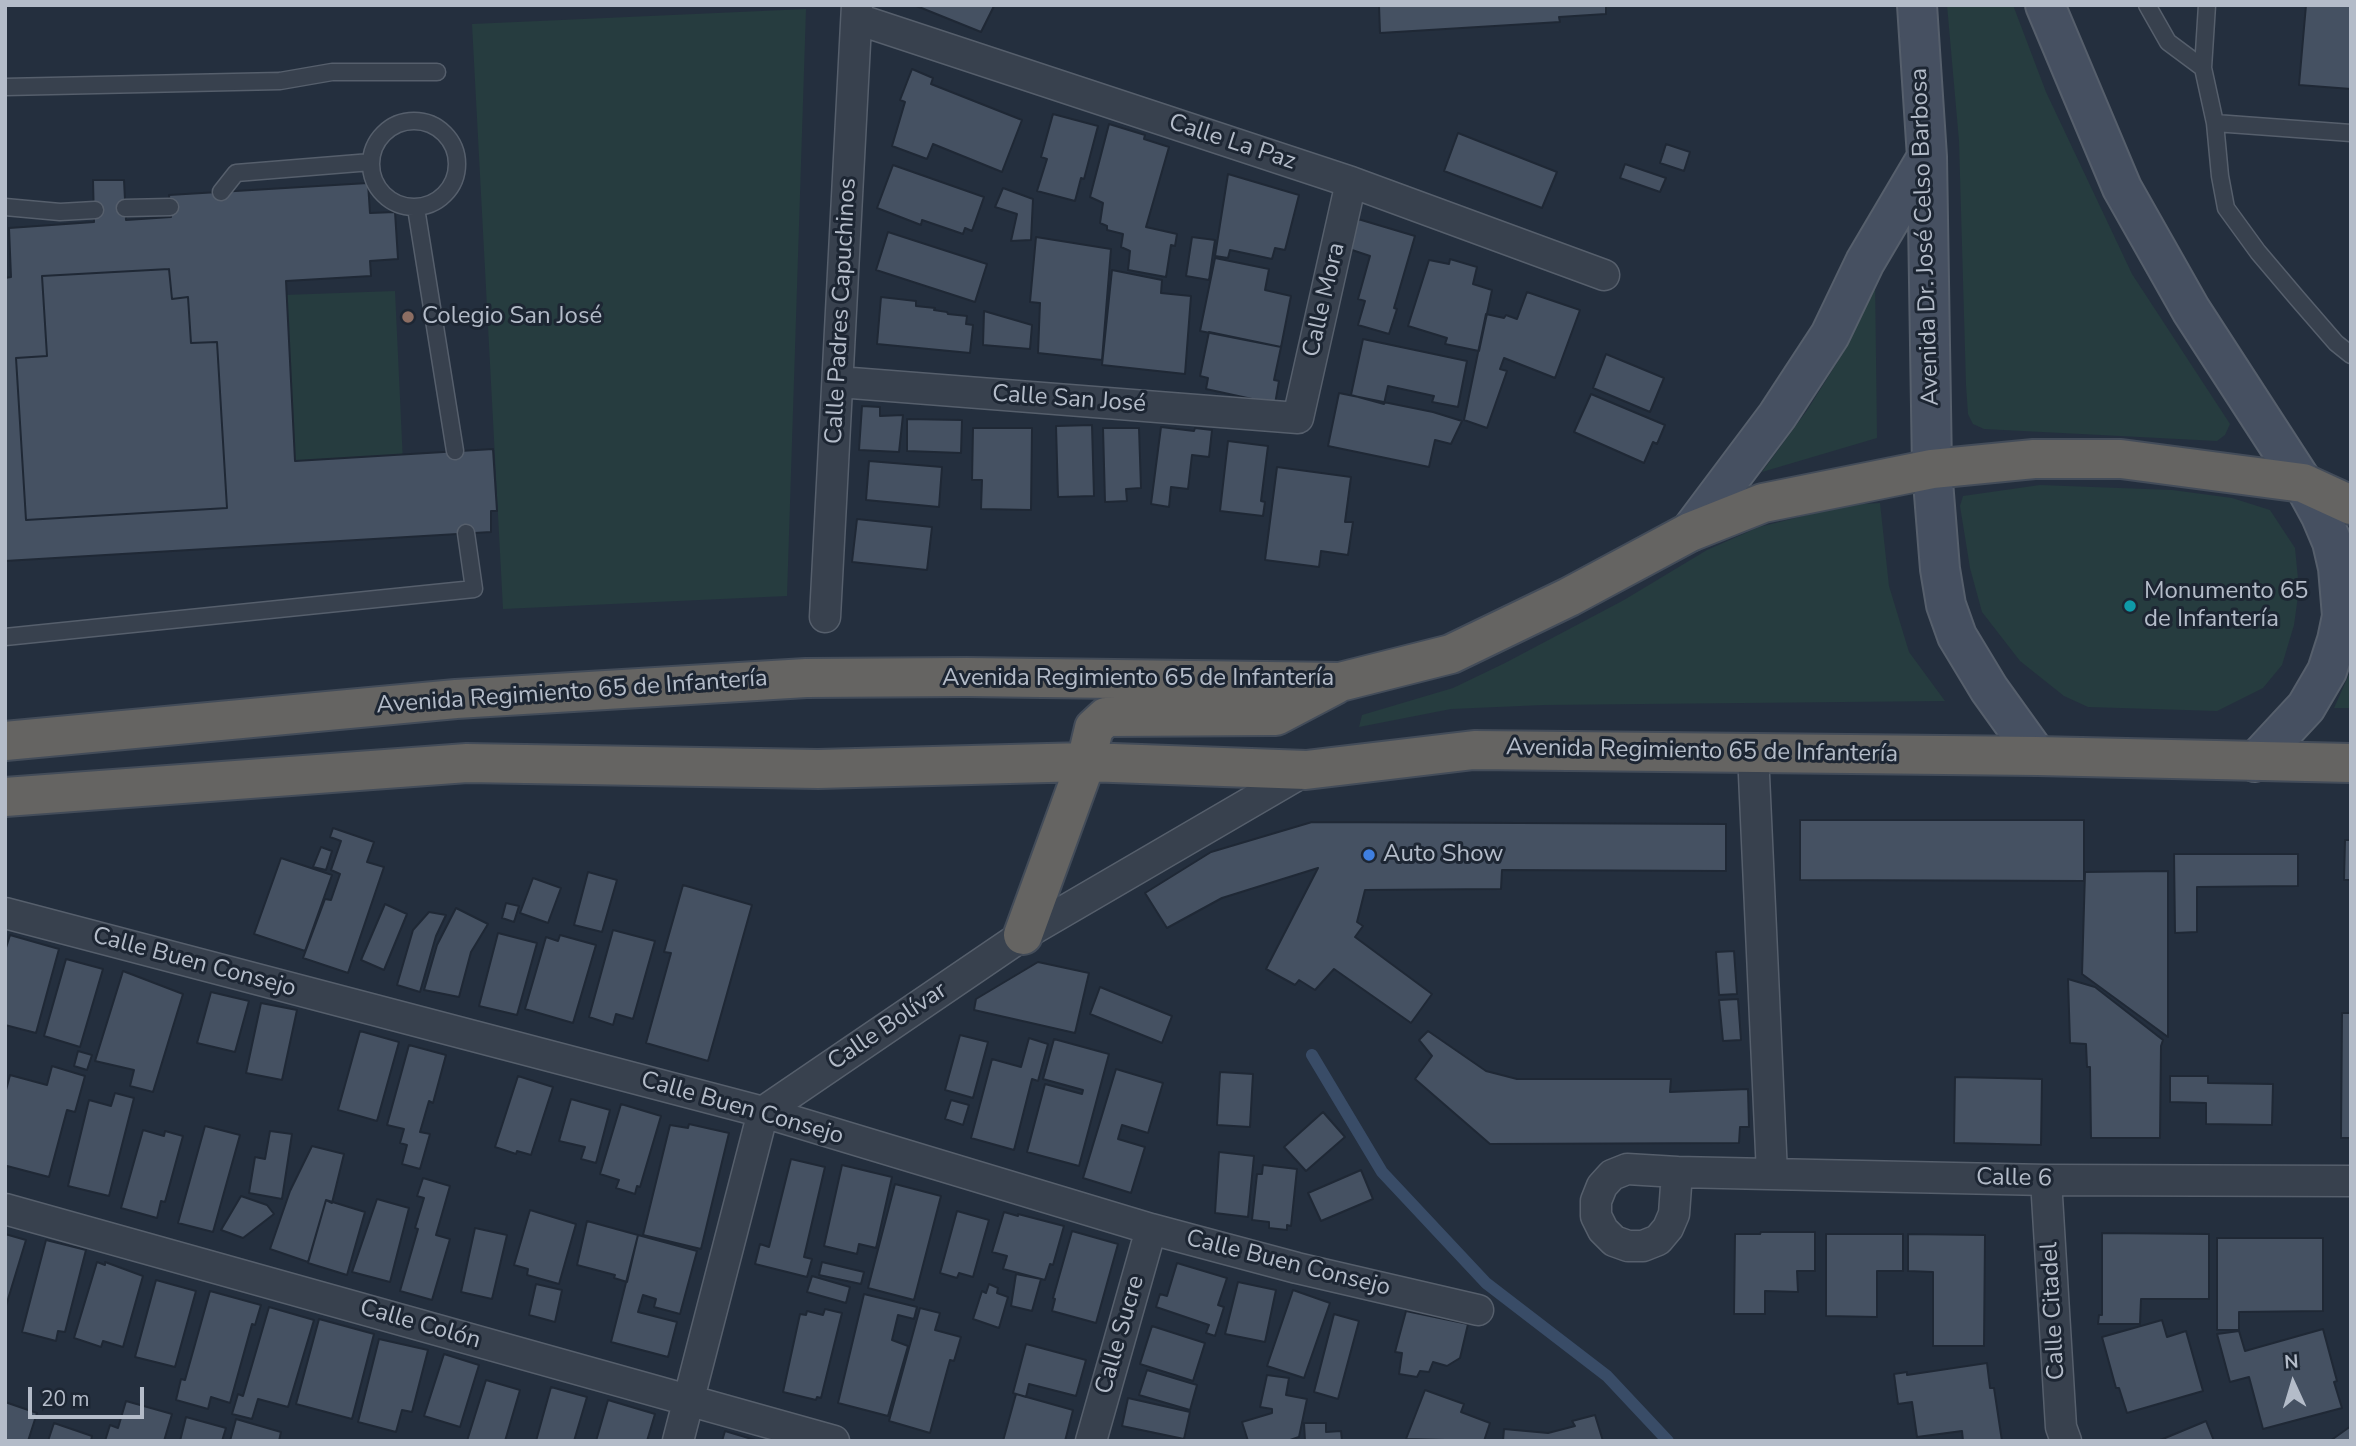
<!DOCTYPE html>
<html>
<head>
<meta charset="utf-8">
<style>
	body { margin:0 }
	#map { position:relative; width:2356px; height:1446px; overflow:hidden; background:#242f3e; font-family:"Nunito Sans",sans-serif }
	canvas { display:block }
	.frame { position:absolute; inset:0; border:7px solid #b4bcc9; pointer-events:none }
	.north { position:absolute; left:2258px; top:1348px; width:70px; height:70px; -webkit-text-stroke:5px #1d2633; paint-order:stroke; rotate:356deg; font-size:19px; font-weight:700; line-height:28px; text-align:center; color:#b4bcc9 }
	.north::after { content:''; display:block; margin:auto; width:24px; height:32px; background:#b4bcc9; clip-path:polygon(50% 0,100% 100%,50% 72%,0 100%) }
	.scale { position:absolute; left:28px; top:1387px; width:116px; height:32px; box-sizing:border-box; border:4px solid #b4bcc9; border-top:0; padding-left:9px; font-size:21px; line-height:24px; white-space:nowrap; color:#b4bcc9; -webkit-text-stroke:5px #1d2633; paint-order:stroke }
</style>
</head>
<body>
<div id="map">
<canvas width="2356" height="1446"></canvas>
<div class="frame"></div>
<div class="north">N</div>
<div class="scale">20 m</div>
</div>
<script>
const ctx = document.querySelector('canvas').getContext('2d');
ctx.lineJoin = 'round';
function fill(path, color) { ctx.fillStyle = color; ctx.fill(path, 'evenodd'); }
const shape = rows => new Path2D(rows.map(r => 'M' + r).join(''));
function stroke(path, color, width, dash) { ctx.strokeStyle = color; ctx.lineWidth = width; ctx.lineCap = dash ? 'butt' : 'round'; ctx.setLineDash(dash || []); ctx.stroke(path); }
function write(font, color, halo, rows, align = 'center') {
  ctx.font = font + ' "Nunito Sans",sans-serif'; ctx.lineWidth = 6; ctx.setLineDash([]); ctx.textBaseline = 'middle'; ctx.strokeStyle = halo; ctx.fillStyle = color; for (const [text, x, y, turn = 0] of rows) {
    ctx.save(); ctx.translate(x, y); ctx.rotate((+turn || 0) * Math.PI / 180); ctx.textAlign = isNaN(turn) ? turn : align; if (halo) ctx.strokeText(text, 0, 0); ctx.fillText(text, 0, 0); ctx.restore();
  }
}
fill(shape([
	[1947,5,2013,5,2046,92,2132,274,2230,424,2225,435,2217,441,1984,429,1973,424,1968,414,1966,385,1959,141],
	[806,9,787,596,503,609,472,24],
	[1875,277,1877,438,1762,472,1808,409,1845,350],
	[395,291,404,484,292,489,284,295],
	[2040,485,2172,490,2232,498,2270,510,2295,548,2299,589,2294,625,2282,665,2263,688,2217,711,2088,707,2064,696,2020,661,1982,612,1970,568,1960,506,1963,496],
	[1880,503,1889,586,1909,652,1945,701,1544,705,1451,709,1359,727,1362,715,1453,688,1505,663,1624,600,1707,550,1759,527,1848,505],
	[2351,670,2351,708,2334,708]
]), '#263c3f');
stroke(shape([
	[1312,1055,1382,1172,1486,1283,1607,1376,1668,1441]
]), '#394c67', 12);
const building = shape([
	[914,5,992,5,994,6,981,32,914,5],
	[1379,5,1606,5,1606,14,1559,17,1560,22,1380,33,1379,5],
	[2306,5,2351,5,2351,89,2299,85,2306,5],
	[912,69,933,78,931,84,1022,120,1002,172,933,144,927,159,892,146,905,102,900,100,912,69],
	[1053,114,1098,126,1084,179,1081,178,1075,201,1037,191,1047,159,1041,157,1053,114],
	[1109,124,1145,135,1144,139,1169,147,1146,227,1177,234,1175,246,1171,245,1166,277,1128,270,1130,251,1121,247,1123,234,1107,230,1107,226,1100,223,1103,203,1090,197,1109,124],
	[1458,133,1557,172,1542,208,1444,171,1458,133],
	[1666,144,1690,152,1684,171,1660,163,1666,144],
	[1625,164,1666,178,1660,192,1620,178,1625,164],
	[893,165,984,197,972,231,965,228,963,234,922,220,921,225,877,208,893,165],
	[1228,174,1299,195,1285,250,1275,248,1272,259,1230,250,1228,258,1215,256,1228,174],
	[93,180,124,180,126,220,171,217,169,195,368,183,370,213,395,212,398,259,370,261,371,276,286,281,295,461,493,449,497,511,491,511,491,532,5,561,5,278,11,277,9,228,94,222,93,180],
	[169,269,172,299,188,297,191,343,217,342,227,508,26,520,16,358,47,356,42,276,169,269],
	[1003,188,1033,199,1031,240,1011,241,1017,214,995,207,1003,188],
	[1358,219,1415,236,1394,308,1397,309,1389,334,1358,325,1365,301,1358,299,1370,256,1349,249,1358,219],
	[888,232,987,264,975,302,876,270,888,232],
	[1036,237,1111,249,1102,360,1038,353,1040,303,1030,302,1036,237],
	[1192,237,1215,240,1209,280,1186,276,1192,237],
	[1215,258,1269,269,1265,290,1291,296,1281,347,1200,331,1215,258],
	[1450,259,1477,267,1473,284,1492,290,1479,351,1445,344,1447,338,1408,326,1429,260,1449,264,1450,259],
	[169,269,172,299,188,297,191,343,217,342,227,508,26,520,16,358,47,356,42,276,169,269],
	[1112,270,1162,280,1161,293,1191,296,1185,374,1102,365,1112,270],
	[1527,292,1580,310,1555,378,1504,358,1500,369,1507,371,1487,428,1464,420,1486,314,1504,318,1506,315,1517,319,1527,292],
	[881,297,916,301,916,306,935,308,934,310,947,312,948,314,967,316,966,324,973,325,970,353,877,344,881,297],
	[984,311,1032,325,1030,349,983,345,984,311],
	[1209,332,1281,347,1274,380,1279,381,1275,404,1206,389,1208,378,1200,376,1209,332],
	[1363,339,1467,361,1458,407,1432,402,1434,396,1388,386,1384,404,1351,395,1363,339],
	[1606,354,1664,378,1650,412,1593,388,1606,354],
	[1339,393,1433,412,1462,421,1451,444,1435,440,1429,467,1328,446,1339,393],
	[1591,394,1665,425,1657,444,1653,442,1644,463,1574,432,1591,394],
	[862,406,880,407,880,416,903,415,899,452,859,450,862,406],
	[907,419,962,420,961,453,907,451,907,419],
	[1092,425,1094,496,1058,497,1056,426,1092,425],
	[1161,427,1194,431,1195,428,1212,430,1209,457,1192,455,1188,489,1171,487,1169,507,1151,504,1161,427],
	[973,428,1032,428,1031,510,981,509,982,480,972,480,973,428],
	[1103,428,1139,428,1141,488,1126,489,1127,501,1105,502,1103,428],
	[1228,441,1268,446,1261,501,1265,502,1263,516,1220,511,1228,441],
	[869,461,942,467,939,507,866,500,869,461],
	[1277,467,1351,477,1345,522,1353,522,1348,555,1321,551,1319,567,1265,560,1277,467],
	[857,519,932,527,927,570,852,562,857,519],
	[1800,820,2084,820,2084,881,1800,880,1800,820],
	[1312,822,1726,824,1726,871,1502,870,1501,889,1365,890,1357,922,1363,926,1355,937,1432,994,1411,1023,1334,969,1315,990,1299,980,1295,985,1266,969,1318,868,1222,898,1167,928,1145,893,1211,852,1312,822],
	[333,828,374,842,367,862,384,867,348,973,303,958,325,899,331,900,340,874,331,870,341,841,330,837,333,828],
	[2345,840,2351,840,2351,880,2344,880,2345,840],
	[321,847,332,851,326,870,313,867,321,847],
	[2174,854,2298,854,2298,886,2197,887,2197,932,2175,933,2174,854],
	[281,858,332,875,305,951,254,934,281,858],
	[2168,871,2168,1037,2082,974,2085,872,2168,871],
	[588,872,617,880,602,932,574,925,588,872],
	[533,878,561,888,548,923,520,913,533,878],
	[683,885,752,905,708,1061,646,1043,671,953,664,952,683,885],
	[506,903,519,906,514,922,502,918,506,903],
	[385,904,407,914,384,970,361,960,385,904],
	[456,908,488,924,471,952,459,997,424,990,437,945,456,908],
	[429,912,446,915,436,936,420,992,397,985,413,930,429,912],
	[613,930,655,941,633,1019,616,1014,613,1025,589,1017,613,930],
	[498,933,537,943,517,1015,479,1006,498,933],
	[10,935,59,949,36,1033,5,1025,5,951,10,935],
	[560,935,596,945,573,1023,525,1009,546,937,558,941,560,935],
	[1734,951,1737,994,1719,995,1716,952,1734,951],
	[66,959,103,969,80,1047,44,1036,66,959],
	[1038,962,1089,973,1075,1033,974,1010,976,999,1038,962],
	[123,971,183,994,153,1092,130,1086,134,1070,95,1061,123,971],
	[2068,979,2095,987,2163,1040,2161,1046,2160,1138,2091,1138,2090,1067,2087,1067,2086,1044,2070,1043,2068,979],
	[1100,987,1172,1016,1162,1043,1090,1014,1100,987],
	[211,992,249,1001,235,1052,197,1043,211,992],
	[1738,999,1741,1040,1723,1041,1719,1000,1738,999],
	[261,1003,297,1010,282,1080,246,1073,261,1003],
	[2342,1013,2351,1013,2351,1138,2341,1138,2342,1013],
	[360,1031,399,1042,377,1121,338,1110,360,1031],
	[1428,1031,1486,1071,1517,1079,1671,1079,1670,1092,1748,1089,1749,1127,1740,1127,1739,1143,1490,1144,1415,1079,1432,1056,1419,1040,1428,1031],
	[960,1035,988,1042,973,1098,945,1090,960,1035],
	[1029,1038,1048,1044,1038,1081,1032,1079,1014,1150,971,1138,992,1059,1021,1067,1029,1038],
	[1054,1039,1109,1054,1079,1166,1027,1152,1045,1084,1082,1094,1083,1090,1043,1079,1054,1039],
	[409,1045,446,1055,433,1103,429,1101,420,1132,430,1134,420,1169,402,1164,407,1145,400,1143,404,1129,387,1125,409,1045],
	[78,1051,92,1055,87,1070,74,1066,78,1051],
	[52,1066,85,1076,75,1112,67,1110,49,1177,7,1166,5,1172,5,1094,10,1075,47,1085,52,1066],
	[1116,1069,1163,1083,1148,1133,1122,1125,1118,1139,1145,1147,1131,1193,1083,1178,1116,1069],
	[1220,1072,1253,1074,1250,1127,1217,1125,1220,1072],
	[518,1076,553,1087,531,1155,517,1151,516,1154,495,1147,518,1076],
	[2170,1076,2208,1076,2208,1083,2273,1084,2272,1125,2206,1124,2206,1103,2170,1102,2170,1076],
	[1955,1077,2042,1079,2041,1145,1954,1143,1955,1077],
	[115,1093,134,1098,109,1196,68,1186,89,1100,111,1106,115,1093],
	[571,1099,610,1110,596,1163,581,1159,585,1147,559,1141,571,1099],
	[951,1100,969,1105,963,1125,945,1119,951,1100],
	[621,1104,661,1116,640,1187,637,1186,635,1194,616,1188,619,1180,600,1174,621,1104],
	[1323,1112,1345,1137,1306,1171,1284,1147,1323,1112],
	[689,1124,729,1133,701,1249,643,1235,670,1125,688,1128,689,1124],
	[205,1126,240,1135,213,1232,178,1223,205,1126],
	[143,1130,164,1136,165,1131,183,1136,165,1202,161,1201,157,1218,121,1208,143,1130],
	[270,1131,292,1134,282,1199,249,1193,255,1157,265,1159,270,1131],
	[312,1146,344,1154,332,1203,326,1200,308,1262,270,1249,290,1191,312,1146],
	[1219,1152,1254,1156,1248,1217,1215,1213,1219,1152],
	[791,1159,825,1167,804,1257,812,1259,807,1277,755,1264,760,1244,769,1247,791,1159],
	[842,1165,892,1177,876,1248,859,1244,857,1254,824,1246,842,1165],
	[1263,1165,1297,1169,1291,1226,1287,1225,1287,1230,1269,1228,1269,1222,1252,1220,1257,1174,1262,1174,1263,1165],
	[1361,1170,1373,1199,1321,1221,1308,1193,1361,1170],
	[423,1178,450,1186,436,1235,450,1239,432,1300,400,1291,418,1229,415,1228,424,1198,417,1196,423,1178],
	[895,1184,941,1196,914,1300,868,1288,895,1184],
	[241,1196,267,1205,274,1214,243,1238,221,1230,241,1196],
	[377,1199,409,1208,390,1282,352,1272,377,1199],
	[326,1200,365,1212,347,1275,308,1263,326,1200],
	[530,1210,576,1224,559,1284,527,1275,528,1269,514,1265,530,1210],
	[957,1211,989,1220,973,1277,959,1273,957,1278,940,1273,957,1211],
	[1004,1212,1018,1216,1018,1214,1064,1226,1053,1265,1050,1264,1045,1280,1003,1269,1007,1256,992,1252,1004,1212],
	[587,1221,638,1235,627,1282,614,1278,615,1275,577,1265,587,1221],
	[475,1228,507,1235,492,1299,461,1292,475,1228],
	[1072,1231,1118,1244,1096,1323,1052,1311,1055,1299,1053,1298,1072,1231],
	[1761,1232,1815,1232,1815,1271,1797,1271,1798,1292,1765,1291,1765,1314,1734,1314,1735,1234,1760,1234,1761,1232],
	[2102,1233,2209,1234,2209,1299,2141,1299,2140,1324,2098,1324,2099,1315,2102,1315,2102,1233],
	[5,1234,26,1240,5,1309,5,1234],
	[1826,1234,1903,1234,1903,1271,1877,1271,1877,1317,1826,1316,1826,1234],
	[1908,1234,1985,1235,1984,1346,1933,1346,1933,1272,1908,1271,1908,1234],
	[638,1235,697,1251,680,1314,654,1307,656,1299,643,1295,638,1312,677,1322,668,1357,611,1342,638,1235],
	[2217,1238,2323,1238,2323,1311,2239,1312,2239,1330,2217,1330,2217,1238],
	[46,1240,86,1250,65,1332,58,1331,56,1341,22,1332,46,1240],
	[97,1262,105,1265,105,1262,143,1276,123,1347,103,1341,101,1347,74,1338,97,1262],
	[822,1262,864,1272,861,1284,819,1275,822,1262],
	[1177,1263,1227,1278,1218,1305,1224,1307,1215,1336,1206,1333,1209,1325,1156,1307,1160,1294,1167,1296,1177,1263],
	[1016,1274,1041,1279,1032,1311,1011,1306,1016,1274],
	[812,1276,850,1287,846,1303,807,1292,812,1276],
	[156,1280,196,1291,175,1367,135,1357,156,1280],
	[1238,1282,1276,1290,1265,1342,1225,1334,1238,1282],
	[536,1284,562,1290,555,1322,529,1315,536,1284],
	[989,1284,998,1288,997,1293,1008,1297,999,1328,973,1319,982,1291,986,1293,989,1284],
	[1293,1290,1330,1303,1304,1378,1267,1366,1293,1290],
	[210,1291,261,1305,255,1325,252,1324,230,1403,211,1397,208,1409,176,1400,181,1379,185,1380,210,1291],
	[864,1294,917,1307,914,1319,898,1315,892,1340,908,1346,888,1416,838,1403,864,1294],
	[269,1307,314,1320,288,1407,258,1399,252,1419,232,1414,238,1394,243,1396,269,1307],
	[920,1308,940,1313,935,1330,961,1337,954,1361,950,1360,930,1433,889,1421,920,1308],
	[825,1309,842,1313,821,1398,817,1397,816,1400,783,1392,800,1314,806,1315,807,1311,823,1315,825,1309],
	[1406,1311,1468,1324,1460,1358,1447,1366,1433,1362,1429,1372,1420,1371,1417,1377,1399,1374,1402,1353,1395,1352,1406,1311],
	[1334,1314,1359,1321,1338,1399,1314,1392,1334,1314],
	[319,1319,374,1334,352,1419,296,1404,319,1319],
	[2162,1320,2167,1337,2186,1331,2203,1391,2127,1413,2119,1388,2116,1388,2102,1337,2162,1320],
	[1152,1326,1205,1343,1193,1381,1140,1364,1152,1326],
	[2323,1329,2337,1381,2334,1382,2342,1408,2263,1429,2249,1377,2230,1382,2217,1334,2239,1331,2245,1351,2323,1329],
	[379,1339,428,1350,412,1412,402,1410,396,1432,358,1422,379,1339],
	[1026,1344,1086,1360,1076,1396,1029,1384,1026,1397,1013,1393,1026,1344],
	[444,1354,479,1365,460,1427,424,1416,444,1354],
	[1987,1363,1990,1388,1994,1388,2002,1441,1963,1441,1962,1431,1917,1437,1912,1402,1898,1404,1894,1374,1907,1372,1907,1375,1987,1363],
	[1147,1370,1197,1385,1190,1410,1139,1395,1147,1370],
	[1267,1375,1289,1378,1286,1395,1307,1399,1299,1437,1287,1441,1248,1441,1242,1422,1272,1413,1272,1409,1260,1407,1267,1375],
	[486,1380,520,1390,505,1441,467,1441,486,1380],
	[551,1387,587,1397,574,1441,536,1441,551,1387],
	[1425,1390,1464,1404,1461,1412,1490,1423,1484,1441,1406,1439,1425,1390],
	[1016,1394,1073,1410,1065,1441,1003,1441,1016,1394],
	[1128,1398,1190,1412,1184,1439,1122,1426,1128,1398],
	[608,1400,655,1414,647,1441,596,1441,608,1400],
	[126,1401,172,1414,164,1441,105,1441,110,1425,118,1428,126,1401],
	[5,1402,37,1413,28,1441,5,1441,5,1402],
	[1595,1415,1603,1441,1503,1441,1504,1429,1548,1433,1575,1426,1572,1421,1595,1415],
	[186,1417,226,1428,222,1441,180,1441,186,1417],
	[236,1419,281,1432,279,1441,230,1441,236,1419],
	[2206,1421,2214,1441,2158,1441,2206,1421],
	[54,1423,92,1436,91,1441,48,1441,54,1423],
	[1304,1423,1326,1423,1326,1432,1341,1431,1342,1441,1305,1441,1304,1423],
	[2351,1426,2351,1441,2330,1441,2351,1426],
	[725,1431,755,1440,755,1441,722,1441,725,1431]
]);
fill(building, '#455162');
stroke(building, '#1f2835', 2);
const service = shape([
	[2147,5,2168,42,2203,68,2207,5],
	[2203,68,2215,123,2220,176,2226,208,2258,252,2297,298,2336,343,2351,355],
	[5,87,280,81,332,72,437,72],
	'371 164a43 43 0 1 1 86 0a43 43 0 1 1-86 0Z',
	[2215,123,2351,133],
	[221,192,236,173,371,162],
	[5,207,60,212,95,210],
	[125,208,170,207],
	[416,208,455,451],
	[5,637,474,589,466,533]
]);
const minor = shape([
	[857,19,1351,182,1604,275],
	[839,382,1298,418,1351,182],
	[825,617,857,5],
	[1753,753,1772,1174],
	[5,913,763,1112,1151,1229,1297,1268,1478,1310],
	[1627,1169,1677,1172,1674,1214,1668,1228,1658,1240,1643,1246,1628,1246,1614,1241,1603,1230,1596,1216,1596,1201,1602,1186,1612,1175,1627,1169],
	[1677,1172,2046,1180,2351,1181],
	[2046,1180,2061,1427,2066,1441],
	[5,1209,834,1441],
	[678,1441,763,1112,1023,935,1306,770],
	[1091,1441,1151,1229]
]);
const secondary = shape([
	[1917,5,1927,157,1932,469,1940,569,1946,605,1957,636,1989,689,2037,756],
	[2045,5,2122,188,2191,310,2303,483,2321,516,2332,542,2338,568,2342,616,2337,640,2327,671,2306,707,2255,762],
	[1690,532,1777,416,1830,335,1865,262,1927,157]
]);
const trunk = shape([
	[5,741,456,699,806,678,967,677,1340,682,1451,654,1569,597,1690,532,1763,503,1932,469,2034,459,2121,459,2303,483,2351,505],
	[5,797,467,763,818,769,1086,762,1306,770,1474,750,2037,756,2351,763],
	[1023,935,1086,762,1094,728,1106,717,1276,716,1335,685]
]);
stroke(service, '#565f6c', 19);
stroke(minor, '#565f6c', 33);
stroke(secondary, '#565f6c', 42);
stroke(trunk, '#434c59', 42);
stroke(service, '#38414e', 16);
stroke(minor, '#38414e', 30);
stroke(secondary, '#465061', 38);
stroke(trunk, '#656462', 38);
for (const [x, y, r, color] of [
	[408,317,7,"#8d6e63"],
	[2130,606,7,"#0f9aa8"],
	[1369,855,7,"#3f7fe0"]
]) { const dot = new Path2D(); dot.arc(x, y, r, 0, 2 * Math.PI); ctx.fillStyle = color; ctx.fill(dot); stroke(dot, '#1d2633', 2.5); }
write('24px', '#b4bcc9', '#1d2633', [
	["Calle La Paz",1232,143,18],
	["Avenida Dr. José Celso Barbosa",1926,237,-92],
	["Calle Mora",1325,300,-77],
	["Calle Padres Capuchinos",842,311,-87],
	["Calle San José",1069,400,4],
	["Avenida Regimiento 65 de Infantería",1138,679],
	["Avenida Regimiento 65 de Infantería",572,693,-4],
	["Avenida Regimiento 65 de Infantería",1702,752,1],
	["Calle Buen Consejo",194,963,15],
	["Calle Bolívar",888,1027,-34],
	["Calle Buen Consejo",742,1109,16],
	["Calle 6",2014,1179,1],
	["Calle Buen Consejo",1288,1264,14],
	["Calle Citadel",2054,1311,-93],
	["Calle Colón",420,1325,16],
	["Calle Sucre",1121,1335,-74]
]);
write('24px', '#b4bcc9', '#1d2633', [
	["Colegio San José",422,317],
	["Monumento 65",2144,592],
	["de Infantería",2144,620],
	["Auto Show",1383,855]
], 'left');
</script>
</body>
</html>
